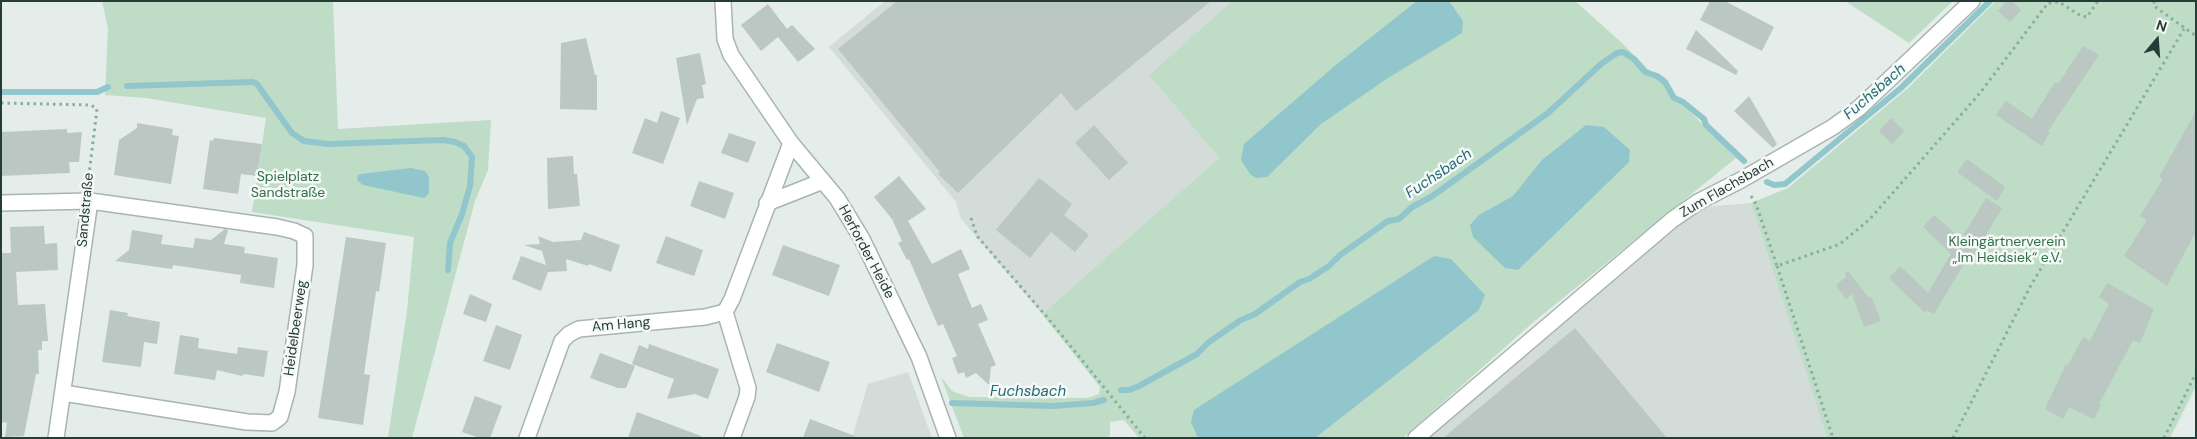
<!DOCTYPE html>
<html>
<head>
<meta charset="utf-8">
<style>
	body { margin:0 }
	#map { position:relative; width:2197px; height:439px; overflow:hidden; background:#e4ede9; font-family:"DM Sans",sans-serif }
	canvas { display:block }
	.frame { position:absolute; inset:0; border:2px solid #253d36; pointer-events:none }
	.north { position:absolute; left:2132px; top:15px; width:50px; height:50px; -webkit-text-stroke:4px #f5f9f7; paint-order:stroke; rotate:18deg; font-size:14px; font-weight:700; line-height:20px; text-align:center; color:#253d36 }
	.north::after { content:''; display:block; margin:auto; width:18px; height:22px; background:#253d36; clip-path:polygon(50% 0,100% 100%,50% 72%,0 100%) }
</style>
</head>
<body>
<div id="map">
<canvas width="2197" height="439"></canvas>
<div class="frame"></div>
<div class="north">N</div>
</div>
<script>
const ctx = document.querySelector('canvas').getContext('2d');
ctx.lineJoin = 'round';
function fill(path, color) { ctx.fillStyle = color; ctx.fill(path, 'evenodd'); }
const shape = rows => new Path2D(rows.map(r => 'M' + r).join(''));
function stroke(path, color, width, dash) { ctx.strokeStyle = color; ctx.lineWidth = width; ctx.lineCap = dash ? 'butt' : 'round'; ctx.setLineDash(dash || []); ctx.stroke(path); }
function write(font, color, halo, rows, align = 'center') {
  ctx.font = font + ' "DM Sans",sans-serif'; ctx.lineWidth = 5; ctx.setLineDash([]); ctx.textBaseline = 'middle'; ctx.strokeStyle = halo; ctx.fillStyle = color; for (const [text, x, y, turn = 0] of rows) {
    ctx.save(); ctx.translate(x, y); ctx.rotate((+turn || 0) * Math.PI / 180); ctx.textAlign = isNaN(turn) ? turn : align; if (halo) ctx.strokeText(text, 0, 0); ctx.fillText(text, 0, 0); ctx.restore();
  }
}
fill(shape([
	[885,1,1232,1,1149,75,1219,158,1042,314,961,219,956,202,829,47],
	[1751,203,1827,438,1428,438,1654,241,1702,207],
	[908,372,932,438,852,438,868,384]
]), '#d3dcd8');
fill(shape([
	[102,1,333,1,338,129,491,120,488,170,475,201,412,438,388,438,407,311,414,237,252,212,266,118,146,98,105,95,108,28],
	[1232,1,1575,1,1622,43,1736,158,1531,324,1403,438,1139,438,1124,420,1110,422,1110,436,1105,438,964,438,941,377,952,391,969,397,1087,398,1099,394,1100,387,1042,314,1219,158,1149,75],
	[1845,1,1953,1,1909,43],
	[1996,1,2196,1,2196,386,2170,438,1827,438,1751,203,1788,188,1908,88]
]), '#bfdcc6');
fill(shape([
	[1417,1,1449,1,1463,21,1462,33,1388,78,1321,124,1267,177,1256,178,1250,174,1241,160,1244,144,1337,64],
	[1586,125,1604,127,1630,150,1629,162,1518,270,1505,268,1473,237,1470,225,1479,215,1513,196,1542,160],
	[411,168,425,171,429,177,429,193,424,198,363,185,357,180,358,175,361,174],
	[1434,256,1451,259,1485,295,1479,310,1315,438,1200,438,1197,436,1191,422,1194,410]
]), '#91c6cd');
stroke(shape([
	[127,86,253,82,257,84,292,133,304,141,328,144,443,140,455,142,464,146,472,157,470,186,462,214,450,243,448,270],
	[1,92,97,92,108,87],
	[1767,182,1774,185,1785,184,1901,88,1990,1],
	[1121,390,1129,390,1139,386,1197,354,1209,342,1241,320,1255,314,1300,282,1309,279,1329,266,1340,255,1388,221,1399,219,1412,207,1431,197,1548,113,1601,64,1617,53,1623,52,1634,59,1645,72,1657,76,1665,82,1674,98,1683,102,1704,119,1706,125,1744,161],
	[952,403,1053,406,1093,403,1104,400]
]), '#91c6cd', 6);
fill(shape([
	[897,1,1211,1,1076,111,1061,93,958,193,938,174,940,172,838,49],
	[1710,1,1725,1,1774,27,1762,51,1700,20],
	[2007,1,2012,1,2021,10,2010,22,1998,11],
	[768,4,787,29,792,25,815,49,798,62,778,37,761,51,741,25],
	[1696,30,1738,71,1736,75,1686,49],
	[586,38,595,75,597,75,597,110,560,109,561,43],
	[2083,46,2099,55,2048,131,2050,132,2042,146,1996,115,2006,101,2032,119,2055,82,2058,84],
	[700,53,706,84,702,85,704,98,697,99,687,125,676,58],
	[1749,96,1777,144,1773,148,1734,111],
	[661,111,680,118,663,164,632,153,645,118,657,123],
	[2196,111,2196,231,2167,286,2124,256,2147,220,2140,216,2163,179,2159,177],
	[1891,118,1904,131,1892,144,1879,131],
	[137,123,173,129,172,135,179,136,171,184,114,175,119,140,137,128],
	[1094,125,1128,163,1109,180,1075,143],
	[67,129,67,133,82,132,79,162,69,162,70,173,1,176,1,132],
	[729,133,756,142,748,163,721,153],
	[214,138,262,144,257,176,241,174,238,194,203,189,210,140,213,141],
	[573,156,574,174,577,174,580,206,548,209,547,158],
	[1967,159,2005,187,1997,201,1957,172],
	[899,176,926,209,908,221,932,264,961,249,970,269,958,274,972,308,981,304,988,320,978,324,996,365,991,367,989,385,976,373,966,378,964,372,958,374,952,358,957,356,943,324,938,326,909,259,907,260,898,243,902,241,892,219,874,197],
	[1039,178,1072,204,1064,215,1089,235,1075,252,1051,232,1030,258,996,230],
	[699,181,734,193,725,219,690,206],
	[1986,198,2002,208,1972,259,1968,257,1934,314,1927,310,1925,313,1889,278,1900,266,1928,293,1951,254,1923,227,1934,215,1961,239],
	[44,226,45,244,57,243,58,270,16,272,18,305,45,304,48,341,42,341,42,350,38,350,39,374,36,374,24,436,5,437,7,423,1,422,1,253,11,253,10,227],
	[225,229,228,230,224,244,245,247,244,253,278,258,274,288,240,283,241,275,173,265,172,269,115,261,129,250,132,230,163,235,161,244,193,248,195,238,211,240],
	[584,232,620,245,611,272,589,264,588,266,566,259,567,271,548,272,541,291,512,279,521,256,546,265,542,251,524,245,540,244,538,236,553,242,581,240],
	[666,236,703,250,694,276,656,263],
	[346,237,386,243,379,292,376,291,364,374,370,375,363,425,318,418],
	[783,245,840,265,829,296,772,275],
	[1848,271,1869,298,1871,296,1881,321,1864,327,1852,294,1846,299,1836,285,1846,277,1845,273],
	[2107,283,2154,309,2140,343,2133,340,2099,404,2101,405,2094,419,2069,407,2063,419,2045,409,2066,364,2068,365,2083,337,2090,341,2109,304,2099,297],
	[470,294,492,304,486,322,463,314],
	[110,310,128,313,127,316,160,322,157,344,144,342,141,367,102,362],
	[496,325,522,335,510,370,483,361],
	[1575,328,1667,438,1443,438],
	[180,335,199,338,198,348,237,354,238,347,268,351,264,377,244,374,242,376,217,370,215,380,174,374],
	[777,343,830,362,819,392,766,372],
	[649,344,719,369,708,399,695,394,667,399,674,379,632,364,639,345,648,349],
	[600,353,635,366,626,388,618,388,590,378],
	[475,396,502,406,490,438,480,438,462,432],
	[637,412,701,436,701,438,628,438],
	[810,419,855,436,854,438,803,438]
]), '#bac7c2');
const minor = shape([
	[723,1,725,39,731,55,791,143,837,198,862,239,919,357,948,438],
	[1,203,90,201,277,227,294,231,305,236,305,265,287,392,280,417,272,423,247,422,63,393],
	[767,203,823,181],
	[56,438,90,201],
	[527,438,562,341,569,334,579,329,705,317,725,312],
	[732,438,747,397,748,388,725,312,732,299,791,143],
	[1416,438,1672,220,1698,202,1741,180,1833,127,1859,108,1972,1]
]);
stroke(minor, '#a7b5b0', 18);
stroke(shape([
	[2154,1,2154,6,2196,36],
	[1,103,91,105,97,109,88,183],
	[1751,196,1756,204,1777,266,1840,244,1870,219,1980,93,2048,3,2059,2,2081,16,2087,17,2098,1],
	[971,218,977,236,1047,317,1145,438],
	[1777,266,1833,438],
	[1953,438,2030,287,2184,29],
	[2164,438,2196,373]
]), '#87aea0', 3, [2.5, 4]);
stroke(minor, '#fff', 15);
write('14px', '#327148', '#f5f9f7', [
	["Spielplatz",288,177],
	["Sandstraße",288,193],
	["Kleingärtnerverein",2007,242],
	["„Im Heidsiek“ e.V.",2007,258]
]);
write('14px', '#253d36', '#f5f9f7', [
	["Zum Flachsbach",1727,188,-30],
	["Sandstraße",86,210,-85],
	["Herforder Heide",866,252,62],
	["Am Hang",621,325,-5],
	["Heidelbeerweg",296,328,-82]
]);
write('italic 15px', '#236a75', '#f5f9f7', [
	["Fuchsbach",1875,92,-41],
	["Fuchsbach",1439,174,-34],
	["Fuchsbach",1028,392]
]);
</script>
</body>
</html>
